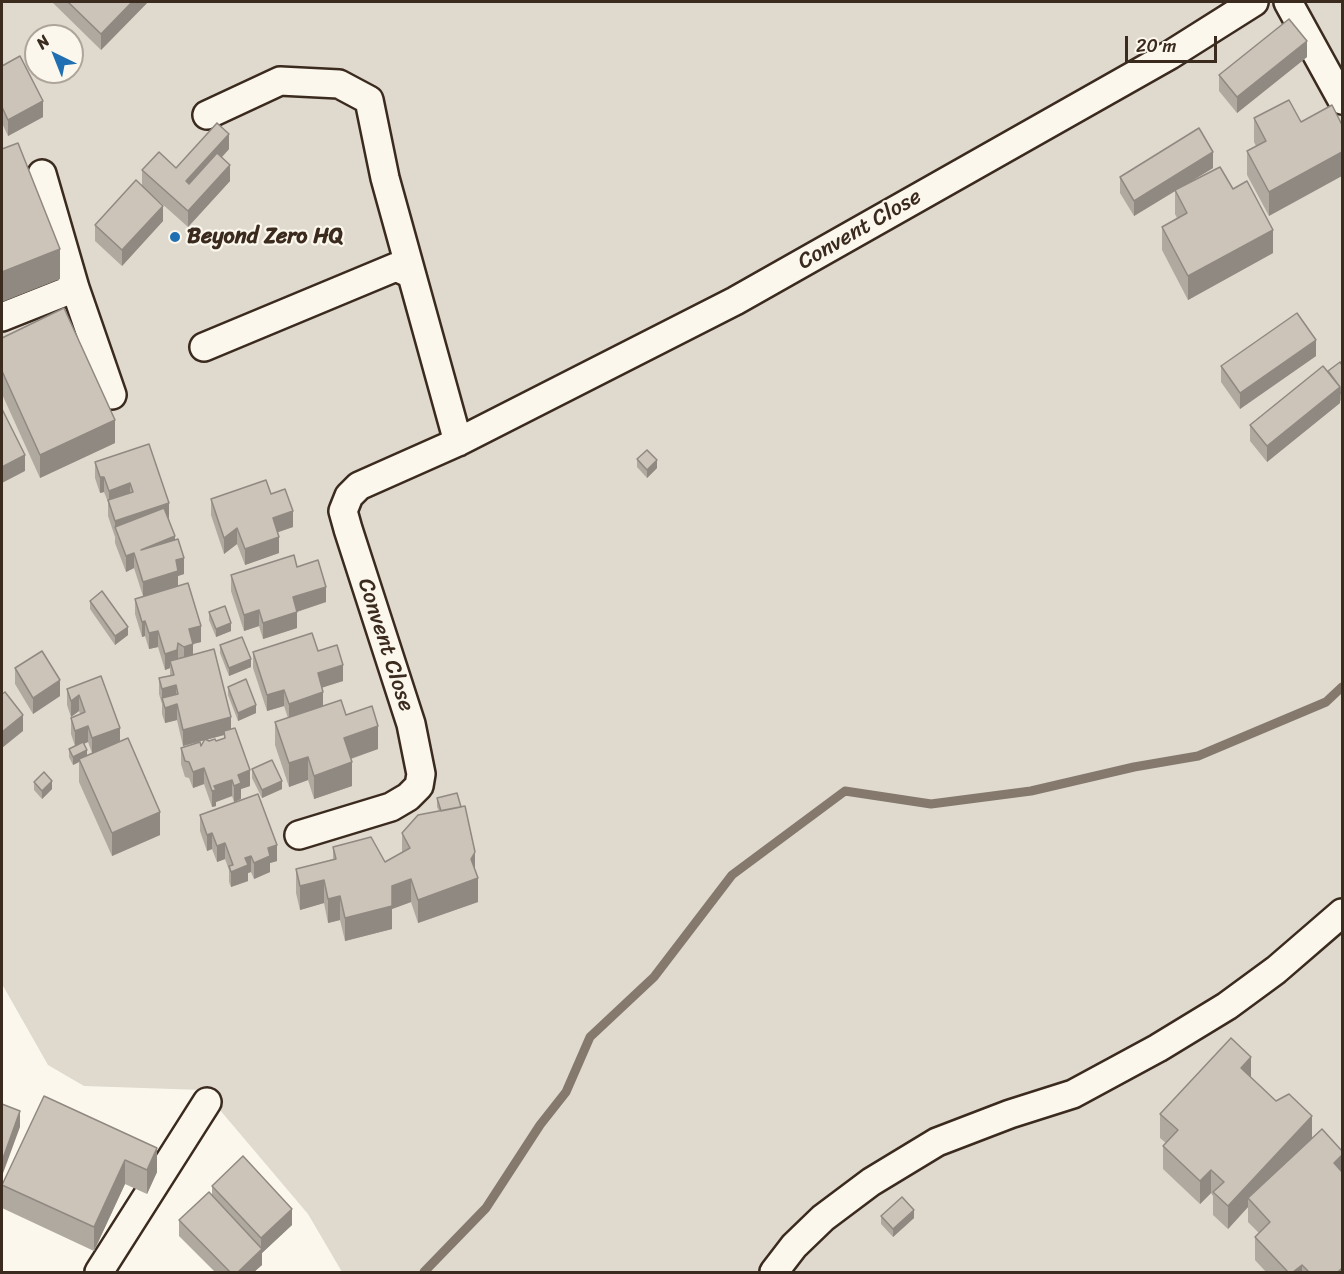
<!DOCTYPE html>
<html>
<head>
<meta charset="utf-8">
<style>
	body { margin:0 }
	#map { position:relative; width:1344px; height:1274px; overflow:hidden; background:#fbf7ec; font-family:Sriracha,sans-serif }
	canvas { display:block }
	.frame { position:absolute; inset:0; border:3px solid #3b2a1e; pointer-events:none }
	.north { position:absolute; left:24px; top:24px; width:60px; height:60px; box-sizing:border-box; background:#fbf7ec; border:2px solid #aea59a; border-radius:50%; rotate:317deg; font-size:16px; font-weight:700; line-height:24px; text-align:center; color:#3b2a1e }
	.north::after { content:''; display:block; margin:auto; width:21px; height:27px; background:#1f6fb2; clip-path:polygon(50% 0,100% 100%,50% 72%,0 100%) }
	.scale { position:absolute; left:1125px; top:36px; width:92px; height:27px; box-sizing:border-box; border:3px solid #3b2a1e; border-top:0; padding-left:8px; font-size:18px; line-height:21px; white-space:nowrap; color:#3b2a1e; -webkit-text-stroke:4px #fbf7ec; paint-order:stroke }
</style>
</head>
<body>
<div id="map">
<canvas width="1344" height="1274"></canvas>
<div class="frame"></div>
<div class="north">N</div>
<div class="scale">20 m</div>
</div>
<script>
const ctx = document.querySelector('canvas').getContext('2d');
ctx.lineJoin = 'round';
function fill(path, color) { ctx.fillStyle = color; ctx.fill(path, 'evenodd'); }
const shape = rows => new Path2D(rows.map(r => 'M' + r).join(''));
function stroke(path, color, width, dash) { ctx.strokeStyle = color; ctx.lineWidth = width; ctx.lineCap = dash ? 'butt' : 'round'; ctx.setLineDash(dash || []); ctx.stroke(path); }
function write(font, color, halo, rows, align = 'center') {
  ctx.font = font + ' Sriracha,sans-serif'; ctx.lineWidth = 4.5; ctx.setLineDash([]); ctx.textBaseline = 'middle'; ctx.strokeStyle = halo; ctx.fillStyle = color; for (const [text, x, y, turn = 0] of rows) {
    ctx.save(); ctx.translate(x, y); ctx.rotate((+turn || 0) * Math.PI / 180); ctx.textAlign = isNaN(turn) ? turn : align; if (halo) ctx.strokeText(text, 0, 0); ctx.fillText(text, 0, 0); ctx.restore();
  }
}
fill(shape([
	[2,2,1342,2,1342,1272,342,1272,308,1214,203,1090,84,1086,48,1065,2,984],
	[36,36,72,36,72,72,36,72]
]), '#dfd9ce');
stroke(shape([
	[424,1272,486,1208,540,1125,566,1092,590,1037,654,977,732,875,845,791,931,804,1031,791,1134,767,1198,756,1326,702,1342,687]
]), '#85796d', 9);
const street = shape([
	[1288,2,1342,100],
	[207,115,280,81,339,84,369,100,385,178,458,442],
	[42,174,75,288,112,395],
	[2,317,75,288],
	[204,347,396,267,411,274],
	[299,835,391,807,408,797,419,786,421,774,411,724,348,529,343,511,349,496,359,486,458,442,735,301,1170,55,1254,2],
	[99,1272,207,1102],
	[774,1272,794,1246,823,1218,871,1182,937,1142,1010,1114,1073,1094,1158,1048,1227,1006,1276,970,1342,913]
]);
stroke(street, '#3b2a1e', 32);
stroke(street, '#fbf7ec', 27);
fill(shape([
	[52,2,148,2,101,50],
	[1307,57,1237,113,1219,91,1219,75],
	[2,66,43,117,8,136,2,123],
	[1289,100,1269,216,1247,175,1247,151,1256,146,1254,142,1254,118],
	[229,149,222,157,230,181,188,227,151,194,163,221,122,266,95,241,95,225,142,186,142,170,176,168],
	[1213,168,1185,185,1233,189,1273,253,1188,300,1162,250,1162,227,1177,218,1175,214,1175,191,1134,216,1120,193,1120,177],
	[2,338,115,443,40,478,2,394],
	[1316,356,1240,409,1221,382,1221,366],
	[1342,365,1342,403,1340,400,1340,403,1267,462,1250,441,1250,425,1328,371],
	[149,444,169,519,184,574,178,576,178,586,201,642,193,644,193,655,231,729,250,786,241,789,241,799,234,802,232,796,216,802,216,806,212,807,204,784,193,788,189,778,185,777,181,764,181,748,201,746,204,740,183,746,177,720,165,723,162,714,162,704,159,694,159,678,170,676,170,668,165,670,158,647,149,649,145,636,142,637,135,614,135,599,143,596,134,568,126,572,115,543,115,537,108,516,108,502,104,492,100,493,95,478,95,462],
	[224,735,224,738,216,741,209,741,206,740],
	[637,459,657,468,647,478,637,467],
	[271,494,293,527,277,532,279,553,245,565,237,544,224,554,211,515,211,499],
	[297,567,326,602,297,612,297,628,263,639,259,626,244,631,231,591,231,575],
	[90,601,128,635,115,645,90,609],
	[209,612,231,631,216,637,209,620],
	[220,645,251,667,229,676,220,653],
	[318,651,343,681,322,687,323,705,346,715,378,749,351,759,352,786,314,799,308,780,289,787,275,745,275,722,288,718,284,706,267,711,253,668,253,652],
	[15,668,60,696,33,714,15,684],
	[101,676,120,741,160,835,112,856,79,782,79,762,73,765,69,757,69,749,75,746,71,734,71,718,80,714,79,711,71,717,67,705,67,689],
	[88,742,92,753,87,755,84,744],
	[228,687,256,713,238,721,228,695],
	[252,769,282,789,262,798,252,778],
	[34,782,52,789,42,799,34,790],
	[437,798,475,870,478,902,418,923,411,902,392,909,392,929,345,941,340,920,328,923,324,903,300,910,296,893,296,869,333,859,333,847,385,862,402,852,402,833,439,811,437,807],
	[200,815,277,861,270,863,270,872,254,879,251,872,248,873,248,881,231,887,229,882,229,870,225,859,217,862,212,849,207,851,200,831],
	[1251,1078,1312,1138,1342,1272,1266,1272,1255,1260,1255,1237,1259,1233,1248,1222,1248,1207,1228,1229,1213,1215,1213,1196,1211,1193,1200,1204,1163,1169,1163,1146,1166,1143,1160,1138,1160,1114],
	[44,1096,157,1172,147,1194,125,1184,94,1251,2,1208,2,1185],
	[212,1186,292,1225,262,1253,262,1265,254,1272,215,1272,179,1236,179,1220,212,1195],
	[881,1216,914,1218,893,1237,881,1224]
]), '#afa99f');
fill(shape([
	[132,2,148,2,101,50,101,34],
	[1307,41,1307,57,1237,113,1237,97],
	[43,101,43,117,8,136,8,120],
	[229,134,229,149,186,197,186,181],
	[1213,152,1213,168,1134,216,1134,201],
	[1342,152,1342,176,1269,216,1269,192],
	[230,165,230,181,188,227,188,211],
	[163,206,163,221,122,266,122,250],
	[1273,230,1273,253,1188,300,1188,276],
	[60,249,60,279,2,302,2,272],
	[1316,340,1316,356,1240,409,1240,393],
	[1340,387,1340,403,1267,462,1267,446],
	[115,420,115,443,40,478,40,455],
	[25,455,25,471,2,483,2,467],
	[657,460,657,468,647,478,647,470],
	[100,477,104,477,104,492,100,493],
	[130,483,130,499,109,507,109,491],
	[169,503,169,519,115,527,115,537,115,521],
	[293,511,293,527,273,534,273,518],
	[237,528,237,544,224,554,224,538],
	[175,536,175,552,141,550],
	[279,537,279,553,245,565,245,549],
	[134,553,134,568,126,572,126,556],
	[184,558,184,574,178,576,178,587,143,598,143,582,176,560],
	[326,587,326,602,293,613,293,597],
	[259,610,259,626,244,631,244,615],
	[297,612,297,628,263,639,263,623],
	[145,621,145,636,142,637,142,622],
	[231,623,231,631,216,637,216,629],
	[201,626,201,642,189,645,189,629],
	[128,627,128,635,115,645,115,636],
	[158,631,158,647,149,649,149,633],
	[178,643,178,659,170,661,170,668,165,670,165,654],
	[193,644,193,660,184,663,184,647],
	[251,659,251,667,229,676,229,668],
	[343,665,343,681,318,689,318,673],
	[60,680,60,696,33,714,33,698],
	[176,685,176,701,162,699,162,689],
	[284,690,284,706,267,711,267,695],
	[323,692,323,708,289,719,289,704],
	[79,695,79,711,71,717,71,701],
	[177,704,177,720,165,723,165,708],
	[256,705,256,713,238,721,238,713],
	[23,715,23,731,2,748,2,732],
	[231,717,231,733,224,731,224,735,183,746,183,730],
	[88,726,88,742,75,747,75,731],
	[378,726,378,749,344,761,344,738],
	[120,728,120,744,92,754,92,738],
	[87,750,87,758,79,759,79,762,73,765,73,757],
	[308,757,308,780,289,787,289,763],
	[352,762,352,786,314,799,314,776],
	[204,768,204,784,193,788,193,772],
	[250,770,250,786,241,789,241,799,234,802,234,786,238,775],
	[232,780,232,796,216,802,216,806,212,807,212,791,214,786],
	[52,781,52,789,42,799,42,791],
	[282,781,282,789,262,798,262,790],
	[160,812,160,835,112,856,112,833],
	[212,833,212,849,207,851,207,835],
	[225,843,225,859,217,862,217,846],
	[277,845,277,861,270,863,270,872,254,879,254,863,268,848],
	[475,852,475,875,478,878,478,902,418,923,418,900,471,859],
	[251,856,251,872,248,873,248,881,231,887,231,872,245,858],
	[411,879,411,902,392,909,392,929,345,941,345,918,392,886],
	[324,880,324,903,300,910,300,886],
	[340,896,340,920,328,923,328,899],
	[1251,1057,1251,1081,1241,1068],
	[20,1111,20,1127,2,1176,2,1161],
	[1312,1116,1312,1139,1248,1198,1248,1207,1228,1229,1228,1206],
	[157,1148,157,1172,147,1194,147,1170],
	[1342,1155,1342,1178,1334,1163],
	[125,1160,125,1184,94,1251,94,1227],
	[1211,1170,1211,1193,1200,1204,1200,1181],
	[292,1209,292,1225,262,1253,262,1265,254,1272,238,1272,261,1250,261,1238],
	[914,1210,914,1218,893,1237,893,1229],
	[1302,1265,1302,1272,1293,1272]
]), '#8f8982');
const building = shape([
	[68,2,132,2,101,34,68,2],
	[1289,19,1307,41,1237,97,1219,75,1289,19],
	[20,56,43,101,8,120,2,107,2,66,20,56],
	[1289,100,1301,122,1332,105,1342,125,1342,152,1269,192,1247,151,1266,141,1254,118,1289,100],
	[217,123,229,134,186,181,189,184,217,153,230,165,188,211,142,170,159,152,176,168,217,123],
	[1199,128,1213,152,1134,201,1120,177,1199,128],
	[18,143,60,249,2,272,2,149,18,143],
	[1220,167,1233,189,1247,181,1273,230,1188,276,1162,227,1187,213,1175,190,1220,167],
	[136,180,163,206,122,250,95,225,136,180],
	[64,308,115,420,40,455,2,371,2,338,64,308],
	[1297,313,1316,340,1240,393,1221,366,1297,313],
	[1340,362,1342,365,1342,395,1340,392,1340,387,1328,371,1340,362],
	[1323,366,1340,387,1267,446,1250,425,1323,366],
	[2,409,25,455,2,467,2,409],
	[149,444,169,503,115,521,108,500,133,492,130,483,109,491,104,477,100,477,95,462,149,444],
	[647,450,657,460,647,470,637,459,647,450],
	[266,480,271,494,285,489,293,511,273,518,279,537,245,549,237,528,224,538,211,499,266,480],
	[164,508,175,536,141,550,178,539,184,558,176,560,178,571,143,582,134,553,126,556,115,527,164,508],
	[294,555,297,567,318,560,326,587,293,597,297,612,263,623,259,610,244,615,231,575,294,555],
	[188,583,201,626,189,629,193,644,184,647,178,643,177,650,165,654,158,631,149,633,145,621,142,622,135,599,188,583],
	[102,591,128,627,115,636,90,601,102,591],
	[225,606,231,623,216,629,209,612,225,606],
	[312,633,318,651,337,645,343,665,318,673,323,692,289,704,284,690,267,695,253,652,312,633],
	[242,637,251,659,229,668,220,645,242,637],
	[214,649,231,717,183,730,177,704,165,708,162,698,178,694,176,685,162,689,159,678,174,675,170,661,214,649],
	[42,651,60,680,33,698,15,668,42,651],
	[101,676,120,728,92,738,88,726,75,731,71,718,85,712,79,695,71,701,67,689,101,676],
	[246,679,256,705,238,713,228,687,246,679],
	[5,692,23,715,2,732,2,694,5,692],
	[341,700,346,715,372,706,378,726,344,738,352,762,314,776,308,757,289,763,275,722,341,700],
	[235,728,250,770,238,775,241,783,234,786,232,780,214,786,216,790,212,791,204,768,193,772,189,762,185,761,181,748,200,742,201,746,205,739,209,741,215,739,216,741,225,738,224,731,235,728],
	[128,738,160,812,112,833,79,759,128,738],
	[83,742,87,750,73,757,69,749,83,742],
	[272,760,282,781,262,790,252,769,272,760],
	[44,772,52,781,42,791,34,782,44,772],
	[457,793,461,807,441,811,437,798,457,793],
	[258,794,277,845,268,848,270,856,254,863,251,856,245,858,248,865,231,872,229,866,233,865,225,843,217,846,212,833,207,835,200,815,258,794],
	[465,806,475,852,471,859,478,878,418,900,411,879,392,886,392,906,345,918,340,896,328,899,324,880,300,886,296,869,336,859,333,847,371,837,385,862,410,848,402,833,418,815,465,806],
	[1231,1038,1251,1057,1241,1068,1276,1101,1289,1094,1312,1116,1228,1206,1213,1192,1224,1182,1211,1170,1200,1181,1163,1146,1178,1130,1160,1114,1231,1038],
	[44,1096,157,1148,147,1170,125,1160,94,1227,2,1185,44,1096],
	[2,1104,20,1111,2,1161,2,1104],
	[1322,1129,1342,1151,1342,1155,1334,1163,1342,1172,1342,1268,1338,1272,1309,1272,1302,1265,1293,1272,1288,1272,1255,1237,1270,1222,1248,1198,1322,1129],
	[243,1156,292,1209,261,1238,212,1186,243,1156],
	[209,1192,262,1249,238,1272,230,1272,179,1220,209,1192],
	[902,1197,914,1210,893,1229,881,1216,902,1197]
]);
fill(building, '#ccc4b9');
stroke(building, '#8f8982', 1.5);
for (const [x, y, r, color] of [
	[175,237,6,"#1f6fb2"]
]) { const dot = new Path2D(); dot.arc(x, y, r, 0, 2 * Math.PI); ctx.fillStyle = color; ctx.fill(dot); stroke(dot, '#fbf7ec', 2); }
write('22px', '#3b2a1e', '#fbf7ec', [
	["Convent Close",860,230,-30],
	["Convent Close",385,645,72]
]);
write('bold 22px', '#3b2a1e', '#fbf7ec', [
	["Beyond Zero HQ",187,237]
], 'left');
</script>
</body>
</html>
